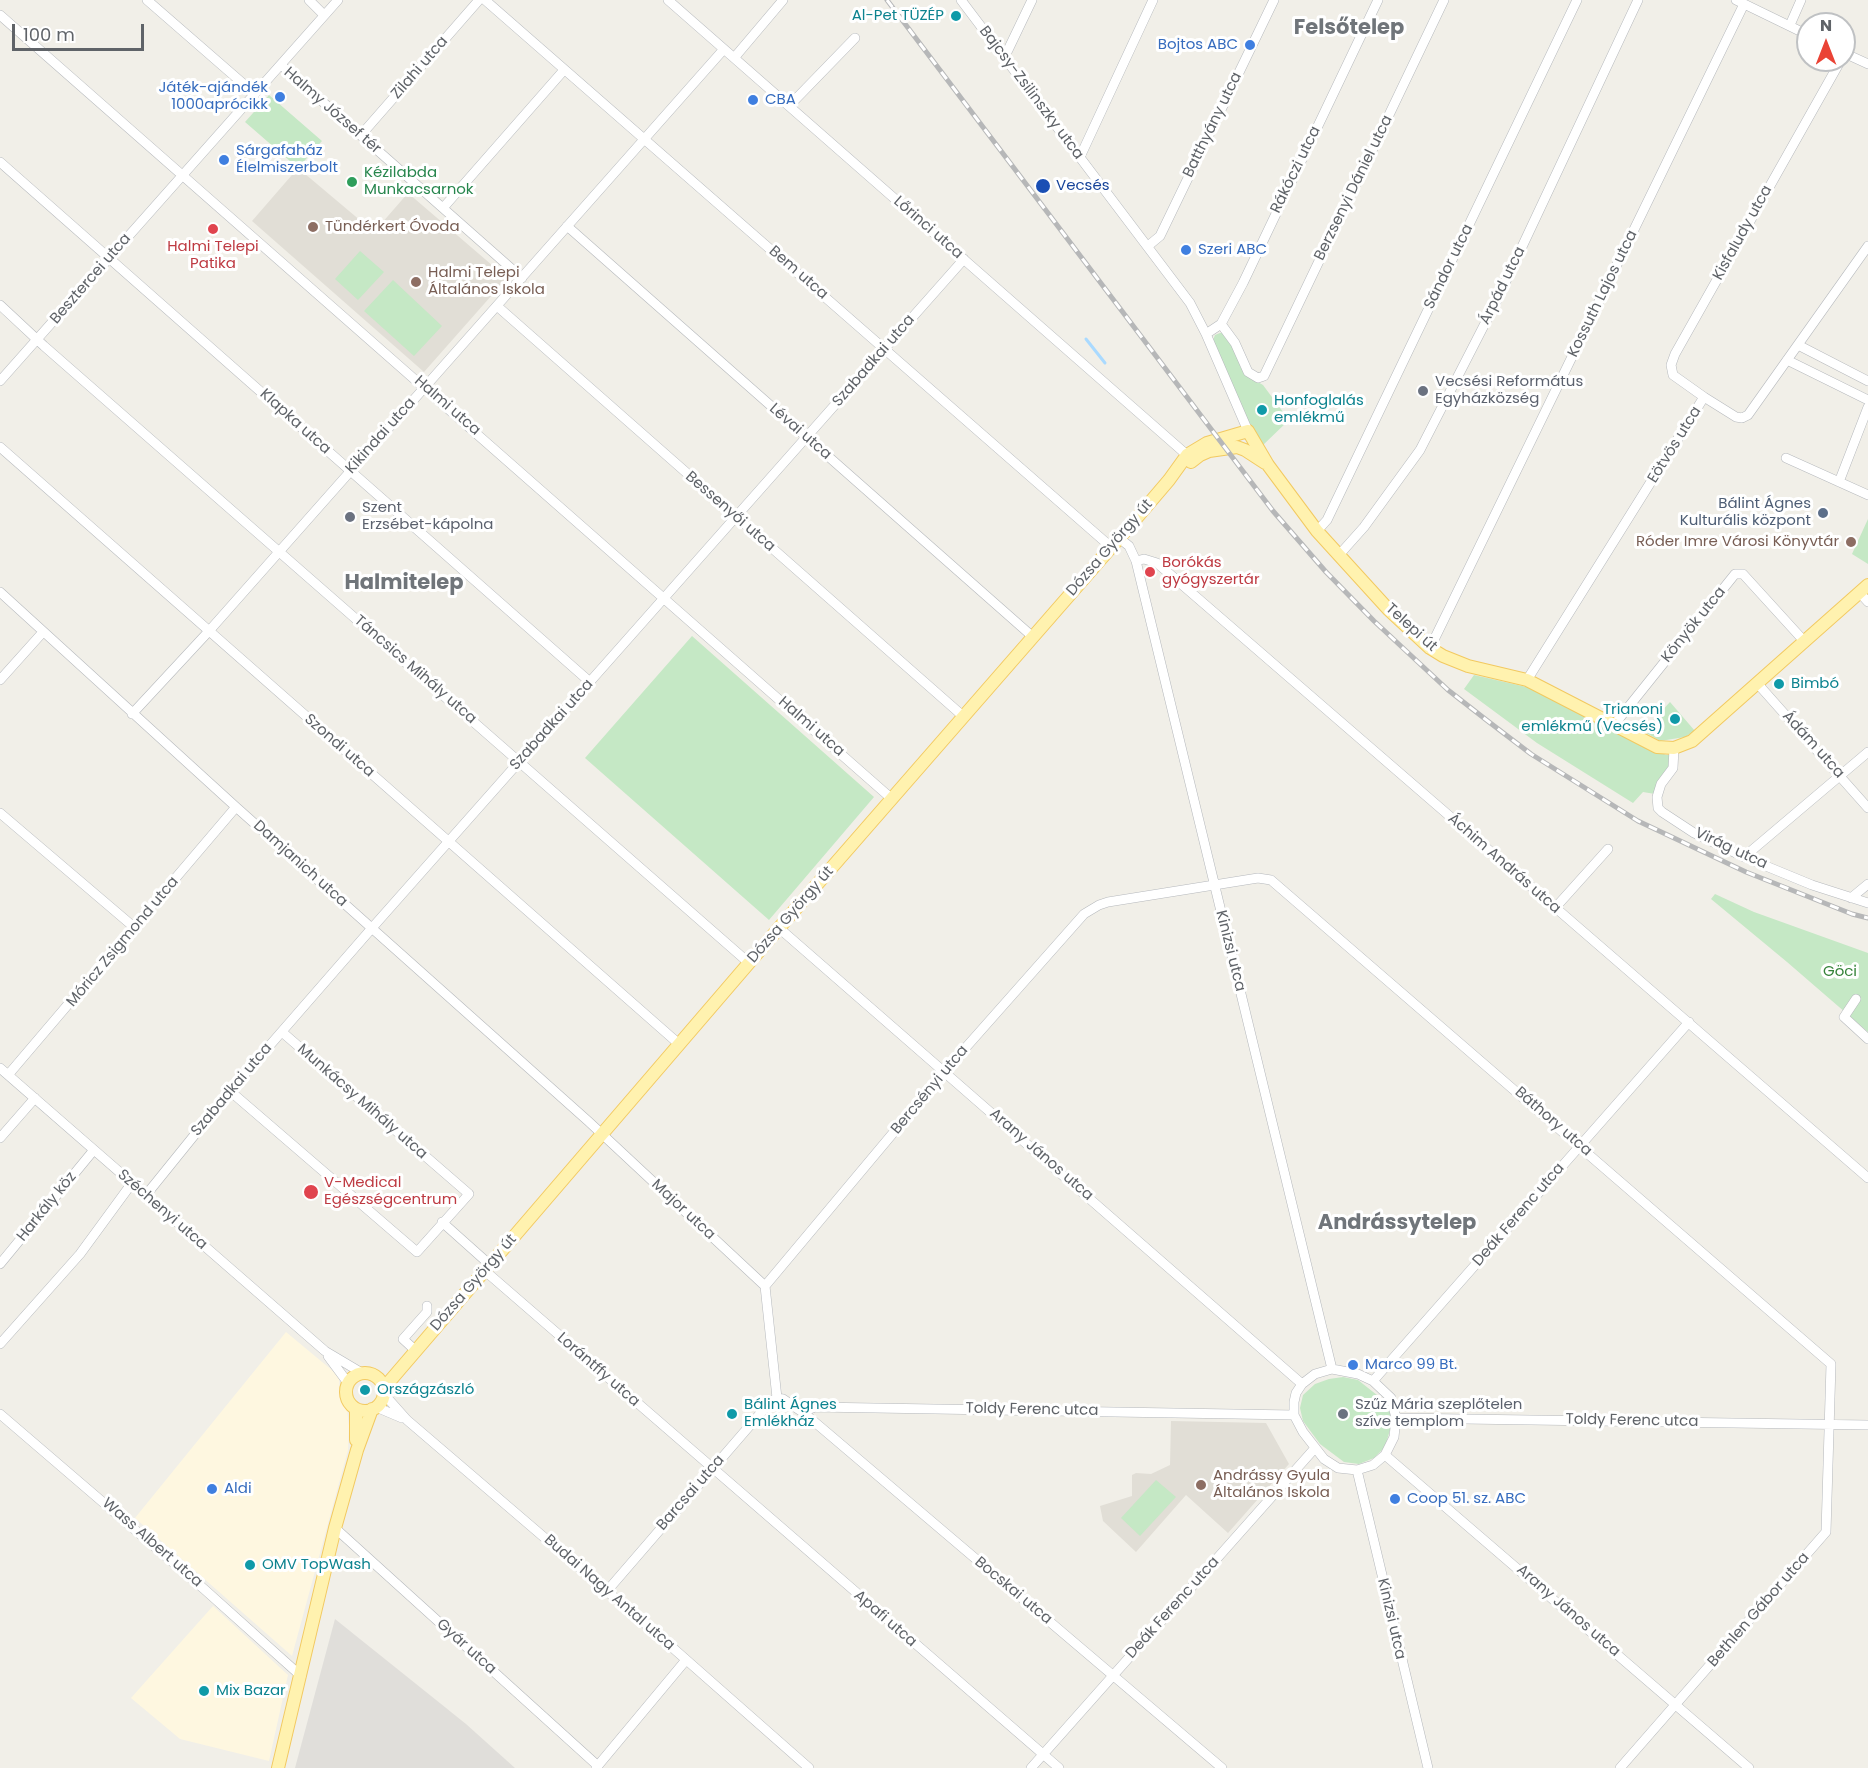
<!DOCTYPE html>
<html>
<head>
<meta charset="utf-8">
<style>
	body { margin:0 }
	#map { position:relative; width:1868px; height:1768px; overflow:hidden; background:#f1efe8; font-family:Poppins,sans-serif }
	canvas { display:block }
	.north { position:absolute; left:1796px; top:12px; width:60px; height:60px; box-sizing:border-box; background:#fff; border:2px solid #bfc1c3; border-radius:50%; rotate:0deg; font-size:16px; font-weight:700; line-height:24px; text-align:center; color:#5f6368 }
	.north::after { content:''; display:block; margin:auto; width:21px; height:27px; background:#ea4335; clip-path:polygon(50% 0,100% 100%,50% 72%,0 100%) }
	.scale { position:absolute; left:12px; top:24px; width:132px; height:27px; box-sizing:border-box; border:3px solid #5f6368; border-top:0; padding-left:8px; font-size:18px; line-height:21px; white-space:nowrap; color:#5f6368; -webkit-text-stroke:4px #fff; paint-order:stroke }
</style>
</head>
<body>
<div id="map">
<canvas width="1868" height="1768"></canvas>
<div class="north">N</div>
<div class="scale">100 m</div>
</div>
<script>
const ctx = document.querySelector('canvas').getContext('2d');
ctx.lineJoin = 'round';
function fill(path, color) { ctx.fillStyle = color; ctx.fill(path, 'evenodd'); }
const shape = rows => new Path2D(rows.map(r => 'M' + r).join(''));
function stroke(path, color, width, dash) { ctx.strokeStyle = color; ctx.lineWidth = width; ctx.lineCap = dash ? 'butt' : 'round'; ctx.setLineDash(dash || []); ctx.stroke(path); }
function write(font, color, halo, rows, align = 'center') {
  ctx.font = font + ' Poppins,sans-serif'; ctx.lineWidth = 6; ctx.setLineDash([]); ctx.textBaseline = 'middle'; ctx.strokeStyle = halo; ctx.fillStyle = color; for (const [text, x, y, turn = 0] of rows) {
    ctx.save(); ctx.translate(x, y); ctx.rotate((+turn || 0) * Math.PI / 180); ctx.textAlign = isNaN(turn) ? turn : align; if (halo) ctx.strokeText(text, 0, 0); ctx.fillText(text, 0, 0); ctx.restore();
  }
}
fill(shape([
	[286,1332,339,1376,340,1395,347,1409,349,1426,348,1450,292,1656,135,1518],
	[213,1606,288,1675,269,1761,180,1739,131,1698]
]), '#fef7e0');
fill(shape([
	[335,1619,466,1724,515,1768,295,1768]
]), '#e0deda');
fill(shape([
	[298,168,374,232,408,193,507,278,424,372,252,221],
	[1171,1421,1266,1423,1289,1464,1228,1533,1186,1495,1136,1552,1103,1521,1100,1506,1132,1496,1132,1475,1136,1473,1151,1474,1170,1465]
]), '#e1ded6');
fill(shape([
	[269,95,322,141,298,168,245,122],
	[360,251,384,272,358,300,335,279],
	[393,280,442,326,414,356,364,311],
	[1220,333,1223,333,1236,351,1241,368,1246,375,1263,385,1289,420,1262,446,1240,405,1213,340,1215,335],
	[1868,519,1868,564,1852,554],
	[692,636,874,797,769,920,585,758],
	[1474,675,1531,688,1666,755,1677,755,1678,763,1655,794,1643,792,1633,803,1537,743,1464,689],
	[1670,702,1695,731,1685,737,1660,741,1643,731],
	[1715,894,1754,912,1868,953,1868,1032,1787,962,1711,899],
	[1343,1377,1358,1380,1382,1399,1389,1409,1392,1423,1385,1447,1374,1458,1359,1464,1344,1462,1320,1444,1303,1421,1300,1408,1303,1395,1315,1384,1329,1379],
	[1156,1480,1176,1497,1140,1536,1121,1518]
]), '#c5e8c5');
stroke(shape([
	[1086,339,1105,363]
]), '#aadaff', 3);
const minor = shape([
	[147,0,255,94],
	[309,0,324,15],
	[485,0,1111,547],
	[668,0,1187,455],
	[961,0,1190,303,1206,334,1248,431],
	[1736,0,1808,35],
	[0,15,892,799],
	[1790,25,1801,0],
	[1844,53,1868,64],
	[1003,55,1008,50,1032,0],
	[734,58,783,0],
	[281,65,522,278],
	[789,106,855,38],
	[361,135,479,0],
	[1080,157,1153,0],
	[0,162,590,682],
	[443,208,564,70],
	[567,226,1033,637],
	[1148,246,1160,236,1274,0],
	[0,305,44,346,749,963],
	[497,306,964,717],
	[1221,324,1235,343,1248,372,1258,378,1264,376,1444,0],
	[1206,334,1221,324,1243,283,1378,0],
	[1798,345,1868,381],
	[1787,360,1868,400],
	[0,381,338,0],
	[1704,397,1673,375,1671,365,1675,354,1841,60],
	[0,447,679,1044],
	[1786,458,1868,495],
	[1839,482,1868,407],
	[1317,531,1327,520,1577,0],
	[1119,538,1129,546,1136,561,1332,1369],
	[1339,555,1364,527,1420,450,1497,300,1638,0],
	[1136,561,1144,559,1157,563,1868,1178],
	[0,592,236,807,588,1121,765,1286],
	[1859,592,1868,602],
	[1430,648,1744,4],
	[0,680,43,632],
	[1527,680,1704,397,1736,417,1742,418,1748,415,1868,246],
	[1757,683,1868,808],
	[132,714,209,631,724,49],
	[1614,725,1735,574,1743,574,1804,641],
	[1674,748,1673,768,1661,784,1657,797,1658,808,1662,812,1694,833,1744,857,1812,885,1868,903],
	[0,813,135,928],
	[1744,857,1868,752],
	[1851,898,1868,884],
	[1555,908,1608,849],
	[779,928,1302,1384],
	[1856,999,1844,1017,1868,1039],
	[0,1068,325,1351,362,1373],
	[8,1075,236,807],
	[230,1091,417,1252,469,1194,282,1032],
	[0,1138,35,1098],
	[146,1195,230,1091,372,928,964,259],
	[442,1222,489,1264],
	[0,1264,93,1151],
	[484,1270,1059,1768],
	[0,1344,80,1254,132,1183],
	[416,1351,403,1339,427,1312,427,1306],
	[328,1356,348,1383],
	[1332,1369,1358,1374,1373,1381,1391,1398,1396,1418,1394,1437,1385,1455,1373,1465,1357,1470,1338,1468,1324,1459,1303,1432,1294,1415,1294,1402,1296,1393,1302,1384,1315,1374,1332,1369],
	[1373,1381,1689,1022],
	[383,1393,407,1420,657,1634,809,1768],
	[777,1398,765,1286,945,1071,1084,914,1099,905,1108,902,1258,878,1271,880,1831,1364,1826,1532,1620,1768],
	[777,1398,783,1399,804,1413,1222,1768],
	[376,1407,402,1418],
	[804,1413,807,1410,815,1407,1294,1415],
	[0,1414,204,1589,301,1676],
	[1396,1418,1868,1425],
	[1385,1455,1749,1768],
	[1357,1470,1428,1768],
	[335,1528,598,1766],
	[607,1591,771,1401,777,1398],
	[596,1768,686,1660],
	[1031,1768,1315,1448]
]);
const major = shape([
	[1248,431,1268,465,1317,531,1388,609,1430,648,1443,656,1468,666,1527,680,1657,747,1674,748,1692,741,1868,585],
	[1191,462,1200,455,1209,451,1237,447,1245,450,1265,463],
	'346 1392a19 19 0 1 1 38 0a19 19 0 1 1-38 0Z',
	[383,1389,779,928,1128,528,1169,480,1187,455,1207,443,1248,431],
	[356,1409,356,1440],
	[278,1768,335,1528,357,1450,372,1409]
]);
stroke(minor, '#b5b8bc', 10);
stroke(major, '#f2c960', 14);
stroke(minor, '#fff', 9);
stroke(major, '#fff2af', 12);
const rail = shape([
	[887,0,1273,511,1326,572,1374,621,1448,690,1489,722,1531,754,1638,821,1746,872,1852,914,1868,918]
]);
stroke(rail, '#b6b7b8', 5);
stroke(rail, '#fff', 3, [9]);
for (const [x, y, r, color] of [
	[956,16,6,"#0f9aa8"],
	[1250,45,6,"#3f7fe0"],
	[280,97,6,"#3f7fe0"],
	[753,100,6,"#3f7fe0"],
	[224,160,6,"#3f7fe0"],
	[352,182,6,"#2e9e5b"],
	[1043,186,8,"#1a4fb4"],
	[313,227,6,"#8d6e63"],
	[213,229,6,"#e0444e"],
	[1186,250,6,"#3f7fe0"],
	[416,282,6,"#8d6e63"],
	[1423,391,6,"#6b7280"],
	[1262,410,6,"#0f9aa8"],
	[1823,513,6,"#5c6f8a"],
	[350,517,6,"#6b7280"],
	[1851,542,6,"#8d6e63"],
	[1150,572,6,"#e0444e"],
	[1779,684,6,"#0f9aa8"],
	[1675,719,6,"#0f9aa8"],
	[311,1192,8,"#e0444e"],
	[1353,1365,6,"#3f7fe0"],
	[365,1390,6,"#0f9aa8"],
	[732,1414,6,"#0f9aa8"],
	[1343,1414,6,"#6b7280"],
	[1201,1485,6,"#8d6e63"],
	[212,1489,6,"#3f7fe0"],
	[1395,1499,6,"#3f7fe0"],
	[250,1565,6,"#0f9aa8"],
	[204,1691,6,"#0f9aa8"]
]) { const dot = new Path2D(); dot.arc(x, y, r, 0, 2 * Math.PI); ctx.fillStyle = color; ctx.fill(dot); stroke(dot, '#fff', 2); }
write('15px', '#0d838f', '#fff', [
	["Al-Pet TÜZÉP",944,16,"right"],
	["Honfoglalás",1274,401],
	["emlékmű",1274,418],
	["Bimbó",1791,684],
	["Trianoni",1663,710,"right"],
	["emlékmű (Vecsés)",1663,727,"right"],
	["Országzászló",377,1390],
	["Bálint Ágnes",744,1405],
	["Emlékház",744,1422],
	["OMV TopWash",262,1565],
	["Mix Bazar",216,1691]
], 'left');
write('15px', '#366cbe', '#fff', [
	["Bojtos ABC",1238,45,"right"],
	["Játék-ajándék",268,88,"right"],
	["1000aprócikk",268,105,"right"],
	["CBA",765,100],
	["Sárgafaház",236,151],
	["Élelmiszerbolt",236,168],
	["Szeri ABC",1198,250],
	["Marco 99 Bt.",1365,1365],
	["Aldi",224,1489],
	["Coop 51. sz. ABC",1407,1499]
], 'left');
write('15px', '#5f6368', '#fff', [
	["Zilahi utca",420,68,-49],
	["Bajcsy-Zsilinszky utca",1031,93,53],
	["Halmy József tér",332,111,41],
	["Batthyány utca",1213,125,-64],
	["Rákóczi utca",1296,170,-64],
	["Berzsenyi Dániel utca",1354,188,-64],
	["Lőrinci utca",928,228,41],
	["Kisfaludy utca",1743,233,-61],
	["Sándor utca",1449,267,-64],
	["Bem utca",798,273,41],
	["Besztercei utca",91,279,-49],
	["Árpád utca",1503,286,-64],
	["Kossuth Lajos utca",1603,294,-64],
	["Szabadkai utca",874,361,-49],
	["Halmi utca",447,406,41],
	["Klapka utca",295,422,42],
	["Lévai utca",800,432,41],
	["Kikindai utca",381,436,-48],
	["Eötvös utca",1675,445,-58],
	["Bessenyői utca",730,512,41],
	["Dózsa György út",1110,548,-49],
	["Könyök utca",1694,625,-51],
	["Telepi út",1411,628,42],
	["Táncsics Mihály utca",415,670,41],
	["Szabadkai utca",552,725,-48],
	["Halmi utca",811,727,41],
	["Ádám utca",1813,745,48],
	["Szondi utca",339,746,41],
	["Virág utca",1731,849,25],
	["Damjanich utca",300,864,42],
	["Áchim András utca",1504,864,41],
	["Dózsa György út",791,915,-49],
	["Móricz Zsigmond utca",123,942,-50],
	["Kinizsi utca",1230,951,76],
	["Szabadkai utca",232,1090,-50],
	["Bercsényi utca",930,1090,-50],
	["Munkácsy Mihály utca",362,1102,41],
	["Báthory utca",1553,1122,41],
	["Arany János utca",1041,1155,41],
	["Harkály köz",47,1207,-51],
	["Széchenyi utca",162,1210,41],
	["Major utca",683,1210,43],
	["Deák Ferenc utca",1519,1215,-49],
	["Dózsa György út",474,1283,-49],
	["Lorántffy utca",598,1370,41],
	["Toldy Ferenc utca",1032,1410,1],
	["Toldy Ferenc utca",1632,1421,1],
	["Barcsai utca",691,1493,-49],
	["Wass Albert utca",152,1543,41],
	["Bocskai utca",1013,1591,40],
	["Budai Nagy Antal utca",609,1593,41],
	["Deák Ferenc utca",1173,1608,-48],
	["Bethlen Gábor utca",1759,1610,-49],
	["Arany János utca",1568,1611,41],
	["Apafi utca",885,1619,41],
	["Kinizsi utca",1391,1619,77],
	["Gyár utca",466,1647,42]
]);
write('15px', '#27864d', '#fff', [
	["Kézilabda",364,173],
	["Munkacsarnok",364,190]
], 'left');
write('15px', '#164399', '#fff', [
	["Vecsés",1056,186]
], 'left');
write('15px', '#785e54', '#fff', [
	["Tündérkert Óvoda",325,227],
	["Halmi Telepi",428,273],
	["Általános Iskola",428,290],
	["Róder Imre Városi Könyvtár",1839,542,"right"],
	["Andrássy Gyula",1213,1476],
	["Általános Iskola",1213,1493]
], 'left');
write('15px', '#be3a42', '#fff', [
	["Halmi Telepi",213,247,"center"],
	["Patika",213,264,"center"],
	["Borókás",1162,563],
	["gyógyszertár",1162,580],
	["V-Medical",324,1183],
	["Egészségcentrum",324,1200]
], 'left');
write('15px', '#5b616d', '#fff', [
	["Vecsési Református",1435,382],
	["Egyházközség",1435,399],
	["Szent",362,508],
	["Erzsébet-kápolna",362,525],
	["Szűz Mária szeplőtelen",1355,1405],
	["szíve templom",1355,1422]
], 'left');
write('15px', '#4e5e75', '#fff', [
	["Bálint Ágnes",1811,504],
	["Kulturális központ",1811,521]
], 'right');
write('15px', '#348238', '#fff', [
	["Göci",1840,972]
]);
write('bold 21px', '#70757a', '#fff', [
	["Felsőtelep",1349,29],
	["Halmitelep",404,584],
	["Andrássytelep",1397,1224]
]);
</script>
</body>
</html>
